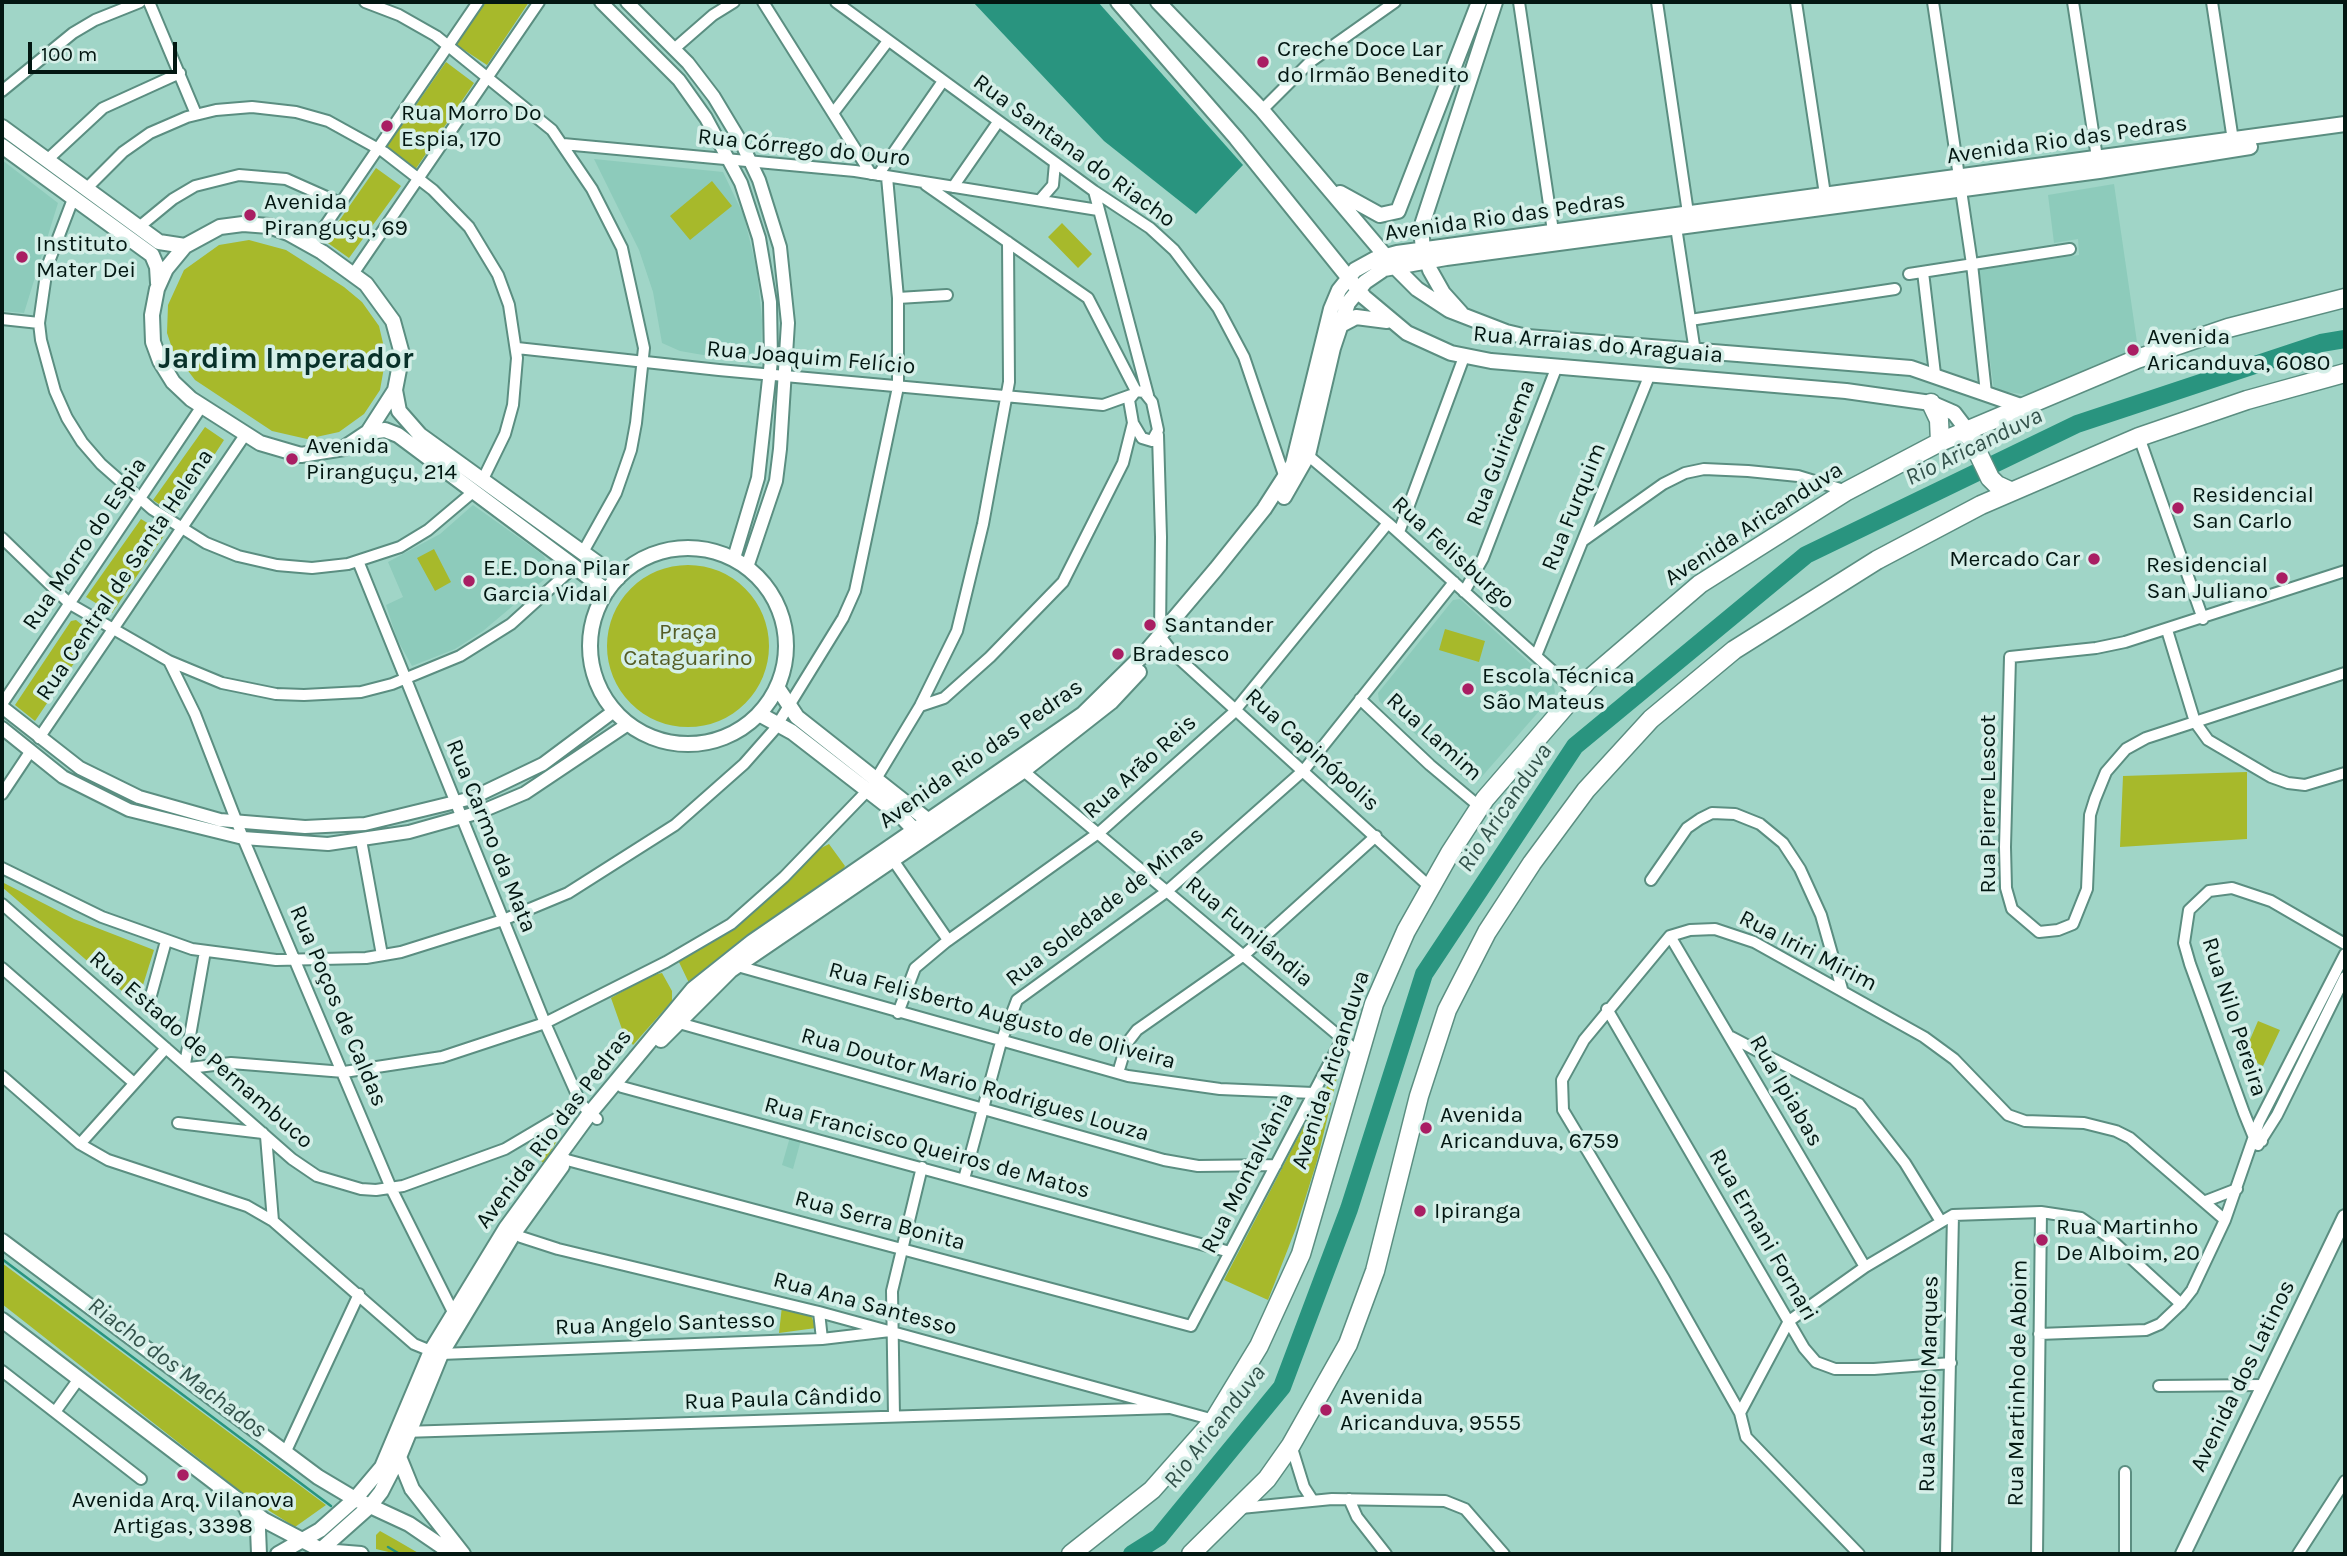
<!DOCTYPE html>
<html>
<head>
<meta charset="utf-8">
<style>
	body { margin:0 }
	#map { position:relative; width:2347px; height:1556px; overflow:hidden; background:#a0d5c7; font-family:Karla,sans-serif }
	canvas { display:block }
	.frame { position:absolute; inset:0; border:4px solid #031712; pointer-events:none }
	.scale { position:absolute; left:28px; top:42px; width:149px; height:32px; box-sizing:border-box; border:4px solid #031712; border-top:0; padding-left:9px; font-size:21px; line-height:24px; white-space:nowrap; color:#031712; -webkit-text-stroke:5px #d5efe8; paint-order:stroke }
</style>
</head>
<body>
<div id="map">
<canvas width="2347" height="1556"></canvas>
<div class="frame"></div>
<div class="scale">100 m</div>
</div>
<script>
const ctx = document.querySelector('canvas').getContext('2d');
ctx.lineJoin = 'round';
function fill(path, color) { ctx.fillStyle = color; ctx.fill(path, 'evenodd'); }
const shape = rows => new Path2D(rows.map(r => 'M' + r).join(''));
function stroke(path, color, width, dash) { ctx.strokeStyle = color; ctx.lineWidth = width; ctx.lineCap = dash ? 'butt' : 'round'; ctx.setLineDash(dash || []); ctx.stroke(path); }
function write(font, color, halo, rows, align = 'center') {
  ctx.font = font + ' Karla,sans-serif'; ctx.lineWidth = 7; ctx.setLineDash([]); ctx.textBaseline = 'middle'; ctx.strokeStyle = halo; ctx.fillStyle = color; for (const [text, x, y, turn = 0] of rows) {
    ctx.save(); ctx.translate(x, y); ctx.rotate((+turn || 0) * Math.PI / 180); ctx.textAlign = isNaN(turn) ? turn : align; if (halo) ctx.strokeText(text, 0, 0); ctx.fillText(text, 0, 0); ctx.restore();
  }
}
fill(shape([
	[594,159,723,172,744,216,757,271,762,320,761,365,680,351,662,343,653,292,639,250],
	[2,160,58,203,24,313,2,311],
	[2114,184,2138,349,2028,395,1994,390,1978,270,2079,255,2078,239,2054,243,2048,195],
	[473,505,543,555,553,572,483,631,455,649,412,666,397,639,386,605,403,597,388,562,440,534],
	[1460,599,1554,685,1555,693,1478,781,1468,782,1379,701,1378,693,1453,600],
	[790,1137,801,1140,793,1169,782,1165]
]), '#8dcbbb');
fill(shape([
	[486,2,529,2,487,65,455,44],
	[446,62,474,83,415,170,386,148],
	[376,168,401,186,349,258,325,241],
	[712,181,732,206,690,240,670,216],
	[1062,223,1092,254,1078,268,1048,237],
	[249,240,286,250,344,287,362,302,379,326,386,356,380,390,364,414,339,432,307,439,272,431,195,380,173,351,167,333,168,305,184,270,219,245],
	[205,427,224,440,175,515,153,500],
	[141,519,165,534,112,613,86,597],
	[434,549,451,582,435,591,417,558],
	'607 646a81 81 0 1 1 162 0a81 81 0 1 1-162 0Z',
	[76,620,91,632,91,638,35,721,15,705,71,621],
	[1445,629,1485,641,1479,662,1439,650],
	[2247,772,2247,839,2120,847,2123,776],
	[829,844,845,866,841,872,758,928,689,983,678,960,790,880,819,849],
	[2,882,74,919,154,950,137,1004,2,887],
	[662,973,672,991,672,1001,633,1045,623,1032,611,998,649,976],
	[2258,1021,2280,1030,2263,1066,2243,1056],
	[1340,1065,1317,1161,1296,1228,1268,1300,1224,1280,1306,1122],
	[556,1128,561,1133,544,1164,527,1145],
	[2,1263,326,1505,295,1527,249,1498,2,1304],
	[782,1306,810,1313,816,1328,779,1333],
	[380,1531,396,1540,420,1554,397,1554,376,1549,376,1535]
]), '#a7b92b');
fill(shape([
	[973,2,1098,2,1243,165,1196,214,1104,141]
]), '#29947f');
stroke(shape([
	[2,1259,331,1506],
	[388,1547,398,1553]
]), '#29947f', 2.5);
stroke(shape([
	[1132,1554,1159,1537,1282,1387,1349,1209,1424,974,1575,746,1806,555,2077,424,2321,343,2345,339]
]), '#29947f', 18);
const minor = shape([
	[149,2,196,114],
	[365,2,399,15,436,36,552,130,592,189,622,248,644,348,636,423,631,450,616,493,583,552],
	[763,2,871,174],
	[836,2,1094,191,1150,228,1174,250,1218,308,1244,357,1286,481],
	[1519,2,1554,238],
	[1657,2,1688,213],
	[1796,2,1826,201],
	[1933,2,1972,264,1986,393],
	[2073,2,2098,164],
	[2212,2,2234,147],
	[674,49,713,15,734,2],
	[2,91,73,33,95,20,140,2],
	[1262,110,1310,62,1395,2],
	[834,112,888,41],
	[563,144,855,171,1098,210],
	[47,160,103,108,180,73],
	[878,175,943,81],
	[926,185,1088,298,1136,391],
	[953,187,998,122],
	[87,188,123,152,150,133,187,117,216,110,252,107,296,112,328,121,384,152,433,190,469,227,498,275,509,305,517,358,513,405,505,434,483,479],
	[1094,191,1148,395],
	[73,199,47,267,39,323,41,340,55,391,67,418,82,442,101,464,152,509,206,543,238,556,277,565,312,568,348,564,400,547,428,530,473,492],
	[1040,200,1053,185,1055,163],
	[139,227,173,199,195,186,239,175,286,179,340,203],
	[1676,227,1695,352],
	[312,245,478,2],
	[1923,272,1935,374],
	[353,274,539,2],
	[1909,274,2070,249],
	[898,298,947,295],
	[2,319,39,323],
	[1690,320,1895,289],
	[517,348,719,370,1103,405,1131,395],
	[1136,391,1144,392,1152,402,1158,430,1152,441,1142,438,1133,423,1129,400,1136,391],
	[1158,435,1161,537,1160,636,1173,653,1431,888],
	[2139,437,2203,619],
	[1304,452,1388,523,1576,692],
	[1399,532,1464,357],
	[2,538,70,604,169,661,222,683,276,694,304,695,361,692,392,684,460,656,511,624,574,567],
	[1584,540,1663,484,1685,473,1704,469,1748,471,1798,476,1847,491],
	[358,561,545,1023,581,1104,597,1119],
	[2345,571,2125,642,2096,648,2010,657,2005,847,2006,888,2012,909,2039,932,2058,930,2073,924,2087,889,2090,815,2095,799,2106,772,2126,749,2146,738,2345,673],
	[1464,592,1483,558,1557,366],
	[2167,630,2195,722,2208,740,2271,777,2288,783,2305,785,2345,773],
	[1536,656,1650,374],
	[169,661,195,714,243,838,391,1188,453,1312,458,1318],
	[1360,699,1430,765,1480,807],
	[2,704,202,406],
	[920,706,944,698,990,657,1063,582,1123,463,1133,423],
	[39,738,245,435],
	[1020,768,1358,1052],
	[876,779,920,706,957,631,983,524,1009,382,1008,242],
	[2,794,30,752],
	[361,840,382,955],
	[893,860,948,940],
	[2,868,102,917,192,949,276,960,366,958,401,952,503,920,568,893,675,825,744,764,774,730,843,618,855,591,898,387,898,298,887,177],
	[1651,880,1687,828,1700,819,1712,813,1735,814,1760,824,1783,843,1800,869,1821,915,1842,989],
	[2,904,292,1159,317,1176,361,1189,376,1190,403,1186,505,1149,581,1104],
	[1670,936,1865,1267],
	[734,965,1128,1076,1220,1089,1313,1093],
	[2,968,134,1083],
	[150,999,166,941],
	[1607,1009,1804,1348,1816,1362,1835,1369,1874,1369,1951,1363],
	[898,1013,915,968,946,942,1101,831,1232,714,1388,523],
	[672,1021,1164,1160,1198,1166,1276,1165],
	[1731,1037,1859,1104,1905,1163,1940,1220],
	[185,1064,205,951],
	[189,1068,231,1063,344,1072,442,1057,545,1023,666,962,731,924,784,877,868,790],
	[1118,1073,1127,1043,1137,1030,1244,955,1376,836],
	[2,1076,80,1144,108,1160,247,1206,273,1221,414,1344,431,1351,441,1354,822,1339,890,1331],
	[615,1082,622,1087,1230,1252],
	[178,1123,263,1133],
	[266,1136,273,1221],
	[2262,1141,2253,1135,2244,1113,2190,964,2184,943,2189,910,2209,891,2232,888,2271,901,2345,944],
	[80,1144,166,1048],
	[2258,1145,2277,1115,2345,977],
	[559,1154,567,1160,1191,1326,1342,1039],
	[964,1179,1001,1042,1017,1000,1166,892,1304,770,1454,582],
	[2206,1201,2237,1189],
	[509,1229,521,1237,558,1249,819,1312,1214,1420],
	[819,1312,822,1339],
	[2039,1334,2146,1330,2160,1324,2181,1304,2192,1290,2225,1220,2259,1122,2345,954],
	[2,1371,141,1479],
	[2159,1386,2264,1385],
	[55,1412,78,1380],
	[1740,1413,1789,1321,1865,1267,1953,1215,2041,1212,2081,1218,2107,1236,2181,1304],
	[894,1416,892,1291,922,1167],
	[403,1432,1169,1408],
	[1291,1445,1304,1487,1313,1501],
	[286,1451,359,1294],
	[1349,1499,1357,1517,1386,1554],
	[1241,1508,1332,1499,1445,1501,1465,1509,1504,1554],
	[1859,1554,1746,1437,1740,1413,1663,1277,1563,1110,1562,1080,1584,1040,1670,936,1690,930,1715,929,1754,942,1924,1037,1954,1059,2008,1115,2025,1121,2084,1123,2116,1131,2130,1138,2225,1220],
	[1946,1554,1953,1215],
	[2037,1554,2041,1212],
	[2125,1554,2125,1472],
	[2298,1554,2345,1481]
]);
const tertiary = shape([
	[601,2,679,80,706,118,741,183,759,238,770,302,771,361,758,478,734,558],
	[627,2,688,63,714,97,741,142,759,180,780,247,788,323,780,449,776,481,747,567],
	[2,707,80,768,139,797,220,820,305,827,365,824,472,798,543,764,614,711],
	[2,728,63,777,129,810,243,838,328,844,409,832,480,812,525,793,628,724]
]);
const secondary = shape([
	[1118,2,1236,138,1364,297,1407,333,1451,353,1491,361,1846,391,1931,403,1954,413,1967,430],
	[1158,2,1262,110,1394,266,1417,289,1449,310,1506,332,1527,337,1911,368,2021,406],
	[2,127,159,242,185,246],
	[2,146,152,255,157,267,158,283],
	[1340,193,1380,215,1398,211,1479,2],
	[243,224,269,226,288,233,322,252,366,284,393,321,402,354,395,390,368,432,344,448,301,455,260,443,191,399,173,382,160,361,153,342,152,315,157,289,166,269,185,246,220,227,243,224],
	[1461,313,1443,293,1430,270,1423,250,1421,228,1495,2],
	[1339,326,1356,317,1387,321],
	[395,390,399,411,420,435,618,578],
	[368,432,385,430,398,435,607,591],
	[1284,497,1308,455,1333,348,1348,303,1365,282,1384,269,1446,258,2099,171,2250,147],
	'590 646a98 98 0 1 1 196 0a98 98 0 1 1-196 0Z',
	[777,687,797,717,935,826],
	[759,714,792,732,903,818,919,835],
	[661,1040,731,970,1023,771,1111,702,1139,672],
	[2,1241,318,1477,355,1499,409,1524,453,1554],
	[2,1320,264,1520,323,1551,361,1554],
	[399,1457,412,1489,463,1554],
	[247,1510,258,1529,259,1554],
	[278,1554,320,1530,355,1499,382,1467,431,1351,506,1228,590,1113,693,989,752,942,1083,714,1145,653,1216,569,1264,509,1293,464,1331,309,1339,290,1355,270,1375,259,1397,253,2345,124],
	[316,1554,370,1506,381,1492,399,1457,441,1354,514,1233,562,1166],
	[2183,1554,2345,1217]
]);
const trunk = shape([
	[1931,403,1939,420,1940,442],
	[1967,430,1990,478,1997,485,2010,491],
	[1071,1554,1152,1490,1214,1420,1259,1346,1301,1254,1374,1004,1406,931,1450,853,1485,799,1588,680,1700,584,1847,491,1940,442,2137,359,2228,328,2345,298],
	[1191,1554,1267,1479,1291,1445,1348,1344,1375,1271,1419,1096,1447,1010,1487,932,1532,863,1586,790,1651,719,1734,650,1877,560,1981,505,2139,437,2247,400,2345,373]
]);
stroke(minor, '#5b8e81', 14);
stroke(tertiary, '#5b8e81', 16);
stroke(secondary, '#5b8e81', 18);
stroke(trunk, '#5b8e81', 21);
stroke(minor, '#fff', 10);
stroke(tertiary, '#fff', 12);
stroke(secondary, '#fff', 14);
stroke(trunk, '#fff', 18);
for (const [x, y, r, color] of [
	[1263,62,7,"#a91e63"],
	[387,126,7,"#a91e63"],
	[250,215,7,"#a91e63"],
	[22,257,7,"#a91e63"],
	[2133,350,7,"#a91e63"],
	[292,459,7,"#a91e63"],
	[2178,508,7,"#a91e63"],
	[2094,559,7,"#a91e63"],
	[2282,578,7,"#a91e63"],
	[469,581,7,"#a91e63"],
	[1150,625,7,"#a91e63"],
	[1118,654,7,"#a91e63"],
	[1468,689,7,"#a91e63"],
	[1426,1128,7,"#a91e63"],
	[1420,1211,7,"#a91e63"],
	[2042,1240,7,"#a91e63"],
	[1326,1410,7,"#a91e63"],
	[183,1475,7,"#a91e63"]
]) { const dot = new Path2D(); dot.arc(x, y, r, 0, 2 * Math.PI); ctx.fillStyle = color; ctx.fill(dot); stroke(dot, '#d5efe8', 2.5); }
write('23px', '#031712', '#d5efe8', [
	["Creche Doce Lar",1277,49],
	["do Irmão Benedito",1277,75],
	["Rua Morro Do",401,113],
	["Espia, 170",401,139],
	["Avenida",264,202],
	["Piranguçu, 69",264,228],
	["Instituto",36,244],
	["Mater Dei",36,270],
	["Avenida",2147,337],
	["Aricanduva, 6080",2147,363],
	["Avenida",306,446],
	["Piranguçu, 214",306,472],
	["Residencial",2192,495],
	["San Carlo",2192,521],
	["Mercado Car",2080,559,"right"],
	["Residencial",2268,565,"right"],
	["San Juliano",2268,591,"right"],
	["E.E. Dona Pilar",483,568],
	["Garcia Vidal",483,594],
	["Santander",1164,625],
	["Bradesco",1132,654],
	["Escola Técnica",1482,676],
	["São Mateus",1482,702],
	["Avenida",1440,1115],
	["Aricanduva, 6759",1440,1141],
	["Ipiranga",1434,1211],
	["Rua Martinho",2056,1227],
	["De Alboim, 20",2056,1253],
	["Avenida",1340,1397],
	["Aricanduva, 9555",1340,1423],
	["Avenida Arq. Vilanova",183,1500,"center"],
	["Artigas, 3398",183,1526,"center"]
], 'left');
write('23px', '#031712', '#d5efe8', [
	["Avenida Rio das Pedras",2067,140,-8],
	["Rua Córrego do Ouro",804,148,6],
	["Rua Santana do Riacho",1074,151,36],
	["Avenida Rio das Pedras",1505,217,-8],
	["Rua Arraias do Araguaia",1598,345,5],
	["Rua Joaquim Felício",811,358,5],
	["Rua Guiricema",1501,453,-69],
	["Rua Furquim",1574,507,-68],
	["Avenida Aricanduva",1754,524,-33],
	["Rua Morro do Espia",85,544,-56],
	["Rua Felisburgo",1453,553,42],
	["Rua Central de Santa Helena",125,575,-56],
	["Rua Lamim",1434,737,42],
	["Rua Capinópolis",1312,750,42],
	["Avenida Rio das Pedras",981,754,-35],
	["Rua Arão Reis",1140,767,-42],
	["Rua Pierre Lescot",1988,804,-90],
	["Rua Carmo da Mata",491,836,68],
	["Rua Soledade de Minas",1105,907,-38],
	["Rua Funilândia",1249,932,40],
	["Rua Iriri Mirim",1808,951,27],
	["Rua Poços de Caldas",338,1006,67],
	["Rua Felisberto Augusto de Oliveira",1002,1016,15],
	["Rua Nilo Pereira",2234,1017,72],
	["Rua Estado de Pernambuco",201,1050,41],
	["Avenida Aricanduva",1331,1070,-72],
	["Rua Doutor Mario Rodrigues Louza",975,1085,16],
	["Rua Ipiabas",1786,1091,60],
	["Avenida Rio das Pedras",554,1129,-53],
	["Rua Francisco Queiros de Matos",927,1148,15],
	["Rua Montalvânia",1248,1173,-63],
	["Rua Serra Bonita",880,1221,15],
	["Rua Ernani Fornari",1763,1235,60],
	["Rua Ana Santesso",865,1304,15],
	["Rua Angelo Santesso",665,1324,-2],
	["Avenida dos Latinos",2243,1376,-64],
	["Rua Martinho de Aboim",2018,1383,-89],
	["Rua Astolfo Marques",1929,1384,-89],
	["Rua Paula Cândido",783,1399,-2]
]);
write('23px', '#555d26', '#d5efe8', [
	["Praça",688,632],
	["Cataguarino",688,658]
]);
write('italic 24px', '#33524b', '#d5efe8', [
	["Rio Aricanduva",1974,447,-26],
	["Rio Aricanduva",1505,808,-56],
	["Riacho dos Machados",177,1368,37],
	["Rio Aricanduva",1215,1427,-52]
]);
write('bold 30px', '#083129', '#d5efe8', [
	["Jardim Imperador",286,359]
]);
</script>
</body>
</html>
